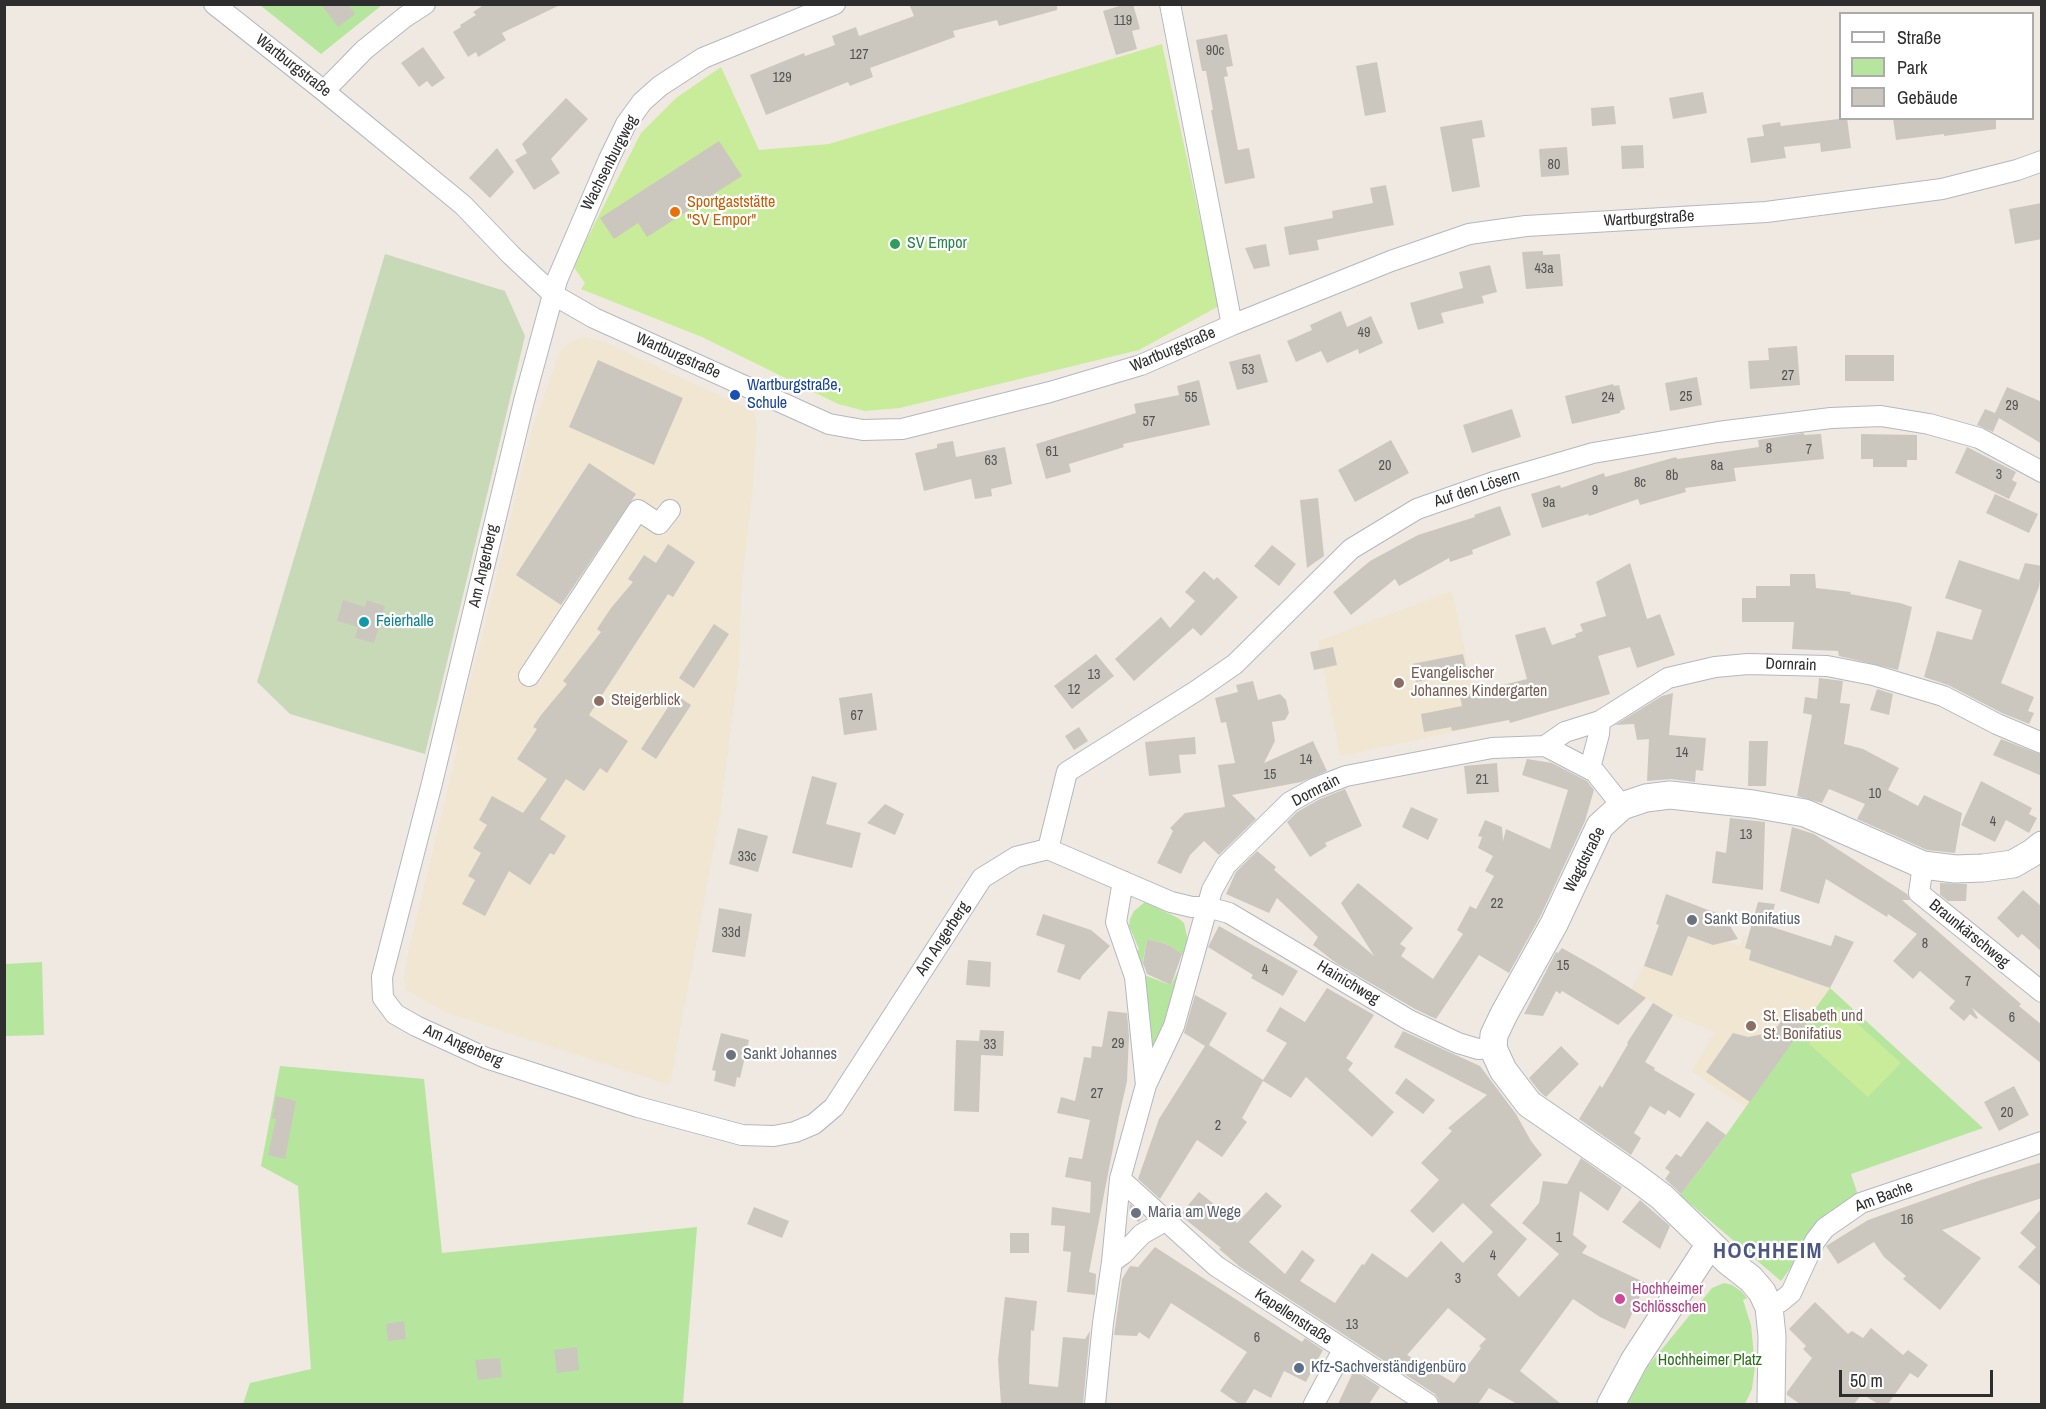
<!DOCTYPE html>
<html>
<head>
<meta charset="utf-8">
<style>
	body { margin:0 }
	#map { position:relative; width:2046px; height:1409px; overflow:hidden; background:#efe9e1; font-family:"Archivo Narrow",sans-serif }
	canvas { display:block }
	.frame { position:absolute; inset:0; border:6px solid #2e2e2e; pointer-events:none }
	.legend { position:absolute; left:1839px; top:12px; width:195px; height:108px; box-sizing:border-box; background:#fff; border:2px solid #ababab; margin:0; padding:8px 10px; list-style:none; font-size:18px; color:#2e2e2e }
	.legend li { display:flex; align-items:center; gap:12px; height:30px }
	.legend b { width:30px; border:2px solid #ababab }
	.scale { position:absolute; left:1839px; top:1370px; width:154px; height:27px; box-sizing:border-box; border:3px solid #2e2e2e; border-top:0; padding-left:8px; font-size:18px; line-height:21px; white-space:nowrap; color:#2e2e2e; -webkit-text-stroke:4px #fff; paint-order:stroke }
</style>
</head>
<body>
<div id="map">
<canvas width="2046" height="1409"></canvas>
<div class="frame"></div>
<ul class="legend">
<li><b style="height:8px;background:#fff"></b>Straße</li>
<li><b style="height:16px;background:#b6e59e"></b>Park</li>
<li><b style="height:16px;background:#cbc7bf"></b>Gebäude</li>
</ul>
<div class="scale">50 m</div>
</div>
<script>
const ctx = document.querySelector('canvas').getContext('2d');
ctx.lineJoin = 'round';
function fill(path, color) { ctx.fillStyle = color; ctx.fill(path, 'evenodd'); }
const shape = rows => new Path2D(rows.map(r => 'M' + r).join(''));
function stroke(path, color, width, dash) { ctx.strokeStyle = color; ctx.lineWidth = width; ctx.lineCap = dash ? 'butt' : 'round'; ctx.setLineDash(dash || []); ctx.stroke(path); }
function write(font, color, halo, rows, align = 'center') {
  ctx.font = font + ' "Archivo Narrow",sans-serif'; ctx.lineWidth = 4.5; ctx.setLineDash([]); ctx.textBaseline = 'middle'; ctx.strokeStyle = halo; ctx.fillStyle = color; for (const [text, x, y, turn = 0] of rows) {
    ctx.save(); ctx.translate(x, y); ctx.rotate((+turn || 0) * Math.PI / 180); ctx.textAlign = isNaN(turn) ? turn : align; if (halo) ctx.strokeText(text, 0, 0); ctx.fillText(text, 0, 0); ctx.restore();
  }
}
fill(shape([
	[585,337,604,342,753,411,757,422,753,486,741,591,739,663,720,815,670,1085,445,1012,406,990,404,979,408,953,458,747,454,739,480,645,532,429,560,352,571,341],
	[1452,591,1481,726,1340,756,1318,641],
	[1683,935,1712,945,1727,942,1740,946,1743,936,1753,939,1749,960,1830,988,1746,1108,1692,1071,1715,1032,1673,1015,1631,989,1644,966,1672,976,1679,957]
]), '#f0e6d1');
fill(shape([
	[260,5,382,5,321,54],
	[1145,902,1178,918,1184,923,1187,936,1187,945,1184,956,1169,945,1147,939,1143,961,1144,975,1171,985,1180,967,1183,969,1153,1059,1145,986,1135,952,1139,949,1129,926,1130,919,1134,911],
	[42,962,44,1035,5,1036,5,964],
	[1830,988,1983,1128,1851,1174,1858,1195,1800,1255,1781,1281,1680,1195,1726,1135],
	[280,1066,424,1079,442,1253,697,1227,683,1404,243,1404,250,1383,311,1369,298,1186,261,1166],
	[1724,1283,1732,1285,1741,1291,1747,1298,1743,1300,1751,1325,1755,1366,1752,1389,1745,1404,1627,1404,1648,1366,1712,1288]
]), '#b6e59e');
fill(shape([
	[385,254,505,291,525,336,425,754,290,714,257,682]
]), '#c8d9b8');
fill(shape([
	[1162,44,1219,306,1139,350,900,408,865,411,838,404,702,337,581,289,585,283,573,266,641,133,676,98,721,67,759,150,829,144],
	[1838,1006,1901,1063,1868,1097,1809,1044]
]), '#c9ec9a');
fill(shape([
	[321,4,348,4,355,14,338,27],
	[485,4,562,4,502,33,506,40,478,57,476,52,468,57,453,32,461,27,460,25,476,15,473,12],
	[909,4,1057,4,1057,10,999,26,997,20,953,31,955,37,870,68,873,77,850,86,848,82,766,115,750,75,804,53,805,56,835,45,832,36,856,27,859,36,914,16],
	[1126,4,1133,4,1140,29,1132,31,1137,49,1116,55,1103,11],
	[1227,34,1233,66,1226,67,1228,76,1224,77,1238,150,1249,148,1255,178,1225,184,1211,110,1213,110,1206,71,1202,71,1196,40],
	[423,47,445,78,432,87,427,81,419,87,401,63],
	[1377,62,1386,112,1365,116,1356,66],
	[1703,92,1707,113,1673,119,1669,98],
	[566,98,588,119,551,159,560,173,534,190,515,160,527,153,522,144],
	[1614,106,1616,124,1592,126,1591,108],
	[1847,118,1851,148,1821,152,1820,143,1784,147,1786,158,1751,163,1747,138,1764,136,1762,125,1780,122,1781,126],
	[1893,118,1996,118,1996,129,1944,136,1944,134,1896,140],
	[1482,120,1485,137,1472,139,1480,187,1452,192,1440,127],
	[719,141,742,176,647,237,638,223,614,239,600,218],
	[1643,145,1644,168,1622,169,1621,146],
	[1567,147,1569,175,1541,177,1539,149],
	[497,148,514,172,490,198,469,178],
	[1386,185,1394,225,1317,240,1319,250,1289,255,1284,227,1333,218,1332,211,1373,203,1370,188],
	[2042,203,2042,239,2015,244,2009,209],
	[1266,244,1270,266,1254,269,1245,248],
	[1543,251,1543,255,1560,254,1563,286,1526,289,1522,252],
	[1490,265,1497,292,1482,296,1484,303,1441,313,1444,323,1418,330,1410,303,1463,288,1459,272],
	[1341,311,1347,327,1371,316,1383,343,1359,354,1358,349,1327,363,1321,351,1296,362,1287,341,1312,330,1310,325],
	[1797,346,1800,385,1750,389,1748,361,1769,360,1768,348],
	[1260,354,1268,382,1237,390,1229,362],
	[1845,355,1894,355,1894,381,1845,381],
	[598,360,683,398,654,465,569,427],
	[1697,377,1702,405,1670,411,1665,383],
	[1199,380,1210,425,1123,444,1124,447,1069,464,1071,472,1046,479,1036,444,1136,413,1134,404,1179,395,1177,386],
	[1613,384,1614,386,1619,385,1625,409,1620,411,1620,413,1572,424,1565,396],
	[2007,387,2042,402,2042,444,1999,418,1993,432,1977,425,1985,409,1995,413],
	[1512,409,1521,437,1472,453,1463,425],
	[1804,433,1804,435,1821,434,1824,459,1734,468,1736,481,1685,488,1686,492,1640,505,1638,499,1589,516,1588,514,1542,528,1531,494,1560,485,1561,488,1604,473,1605,477,1676,457,1677,459,1759,447,1758,440],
	[1861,434,1917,435,1917,460,1907,460,1907,467,1873,467,1873,459,1861,459],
	[1391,440,1409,473,1355,502,1338,470],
	[953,441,956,457,1005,447,1012,484,991,489,992,496,975,499,971,479,924,491,915,453,937,448,937,444],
	[1967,447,2016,472,2012,480,2017,483,2009,499,1955,473],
	[589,463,636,494,561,605,516,575],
	[1995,494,2038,514,2029,533,1986,513],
	[1318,498,1324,556,1307,568,1300,500],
	[1500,506,1511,535,1472,550,1473,554,1450,562,1449,558,1399,586,1395,579,1351,615,1333,592,1370,561,1418,535,1475,517,1474,515],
	[668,544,695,562,673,597,668,594,589,715,628,741,607,773,600,768,584,791,566,779,540,819,566,836,554,855,550,853,530,885,509,871,485,916,462,904,475,880,468,876,481,853,473,848,487,825,479,820,492,796,523,813,547,779,517,759,537,729,533,727,541,715,567,684,563,681,601,632,597,629,611,608,633,582,628,579,644,555,656,563],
	[1272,545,1296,564,1279,586,1254,566],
	[1959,560,2019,580,2025,563,2042,566,2039,587,2001,683,2034,697,2028,711,2034,713,2029,724,2002,713,1948,685,1924,677,1937,631,1972,640,1982,610,1945,598],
	[1630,563,1647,619,1660,614,1675,655,1637,668,1630,647,1598,656,1610,694,1510,723,1509,720,1452,731,1451,727,1424,732,1421,714,1462,706,1460,696,1527,679,1515,635,1545,627,1552,645,1576,637,1575,634,1583,631,1580,624,1606,616,1596,582],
	[1204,571,1214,580,1217,577,1238,597,1201,636,1193,628,1134,681,1115,659,1161,617,1170,628,1195,601,1185,592],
	[1790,574,1815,574,1816,588,1851,592,1850,594,1900,603,1912,607,1898,670,1839,656,1838,651,1792,649,1794,622,1742,622,1742,598,1756,598,1756,586,1790,586],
	[343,600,365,607,367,600,385,606,374,643,355,638,358,627,337,621],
	[714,624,729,634,694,688,679,678],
	[1333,647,1337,665,1314,670,1310,652],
	[1096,654,1114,676,1072,709,1054,686],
	[1463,654,1467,672,1416,682,1412,664],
	[1819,678,1843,681,1840,703,1850,704,1844,744,1863,749,1899,768,1888,790,1918,806,1924,795,1962,813,1955,853,1927,850,1857,819,1865,804,1829,789,1822,803,1797,796,1812,715,1803,713,1805,697,1817,699],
	[1253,681,1258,700,1280,694,1286,700,1289,713,1285,720,1272,722,1275,741,1264,763,1313,741,1327,771,1301,782,1232,795,1256,819,1219,855,1204,841,1190,855,1181,874,1157,863,1173,831,1170,828,1185,813,1225,807,1218,765,1235,763,1226,722,1221,723,1215,698,1238,692,1236,685],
	[1877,689,1893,694,1889,715,1870,710],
	[872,693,877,730,844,735,839,698],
	[1673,693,1669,735,1706,738,1703,771,1696,770,1695,782,1671,779,1647,781,1649,739,1637,740,1634,724,1615,725,1662,696],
	[676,695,691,705,656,759,641,749],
	[1079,727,1088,741,1074,750,1065,736],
	[1195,737,1196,754,1179,755,1181,773,1149,776,1145,742],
	[2001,739,2042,755,2042,776,1993,755],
	[1749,741,1768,741,1766,786,1748,786],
	[1527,759,1552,763,1587,781,1594,790,1585,821,1540,917,1509,973,1479,955,1436,1019,1415,1009,1336,963,1313,945,1318,937,1277,898,1269,913,1226,894,1236,872,1257,851,1276,867,1274,870,1374,956,1341,903,1358,883,1413,928,1400,944,1406,948,1401,956,1433,979,1463,934,1457,930,1470,906,1476,909,1494,876,1485,871,1493,856,1478,848,1482,837,1478,836,1485,820,1502,827,1503,841,1506,829,1550,849,1568,790,1522,775],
	[1497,763,1499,792,1467,794,1464,766],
	[812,776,837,783,826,824,861,833,852,868,792,853],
	[1981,781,2032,808,2029,814,2037,818,2029,833,2006,820,1995,842,1961,825],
	[1345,789,1362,826,1325,843,1327,846,1310,857,1287,822,1297,812,1320,799],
	[885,804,904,814,895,835,867,823],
	[1411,807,1438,819,1428,840,1402,827],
	[1730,818,1765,822,1763,890,1712,883,1716,851,1726,853],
	[1792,827,1814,834,1907,894,1910,900,1902,900,2021,1004,2019,1006,2042,1025,2042,1064,1972,1008,1978,1018,1976,1019,1970,1014,1964,1021,1949,1008,1955,1001,1920,971,1913,979,1893,961,1917,934,1888,914,1887,917,1826,879,1819,904,1780,891],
	[738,828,768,836,758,872,729,864],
	[1940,883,1967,884,1966,901,1948,901,1940,895],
	[2023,890,2042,907,2042,952,2022,934,2018,938,1997,918],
	[1666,894,1724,916,1738,939,1713,945,1688,936,1672,976,1644,966,1659,925,1656,924],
	[1758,902,1775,904,1769,926,1831,946,1835,935,1854,942,1830,988,1749,960,1751,950,1745,948],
	[719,908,752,914,745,957,712,952],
	[1043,914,1091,930,1110,946,1082,976,1080,980,1057,972,1065,945,1036,935],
	[1219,926,1298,971,1283,996,1251,978,1253,975,1208,947],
	[1147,939,1169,945,1182,954,1171,985,1147,974,1143,963],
	[1562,948,1601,970,1646,998,1618,1025,1562,991,1560,994,1556,991,1543,1016,1524,1014,1556,952,1558,953],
	[968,960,991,962,990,987,966,985],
	[1327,988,1374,1015,1346,1058,1353,1063,1348,1070,1394,1112,1372,1137,1306,1077,1291,1098,1263,1081,1242,1118,1247,1122,1222,1157,1197,1140,1160,1199,1138,1179,1159,1119,1205,1046,1184,1033,1195,995,1227,1013,1209,1045,1263,1080,1287,1043,1266,1031,1280,1007,1305,1022],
	[1653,1003,1673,1015,1645,1062,1655,1068,1654,1070,1695,1094,1680,1118,1668,1110,1665,1115,1650,1106,1634,1133,1641,1138,1631,1155,1579,1119,1600,1085,1602,1088,1628,1044,1627,1043],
	[1791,1007,1808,1020,1750,1102,1706,1072,1733,1033,1748,1037,1763,1034,1777,1027],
	[1108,1011,1127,1013,1129,1036,1127,1081,1119,1117,1089,1272,1096,1274,1095,1295,1067,1292,1071,1252,1063,1251,1065,1226,1051,1225,1052,1207,1090,1213,1091,1182,1065,1177,1069,1157,1082,1159,1090,1120,1057,1113,1061,1097,1075,1101,1084,1057,1091,1058,1092,1046,1102,1047],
	[980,1030,1004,1031,1003,1056,981,1055,979,1112,954,1111,956,1040,979,1041],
	[1403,1031,1480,1066,1516,1114,1531,1141,1542,1155,1490,1205,1527,1239,1497,1275,1519,1297,1559,1254,1522,1223,1539,1203,1543,1181,1567,1184,1581,1158,1622,1187,1608,1211,1580,1191,1573,1235,1587,1246,1582,1253,1646,1283,1625,1329,1600,1317,1573,1299,1520,1371,1561,1404,1517,1404,1489,1388,1478,1404,1440,1404,1438,1398,1435,1394,1240,1267,1219,1249,1221,1248,1180,1215,1199,1192,1237,1223,1266,1192,1282,1206,1249,1242,1285,1274,1302,1250,1315,1260,1300,1281,1335,1303,1362,1264,1364,1265,1372,1253,1407,1278,1441,1241,1463,1263,1493,1232,1463,1203,1433,1233,1410,1211,1439,1180,1421,1163,1452,1131,1448,1128,1487,1095,1394,1047],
	[1448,1308,1486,1339,1479,1346,1481,1348,1454,1383,1407,1355],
	[721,1033,749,1040,740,1078,737,1077,735,1087,714,1081,716,1071,712,1070],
	[1561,1046,1579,1064,1546,1097,1540,1092,1529,1078],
	[1406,1078,1435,1100,1423,1114,1395,1093],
	[2014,1086,2029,1115,1999,1131,1984,1102],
	[276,1096,296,1101,285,1159,268,1155,276,1119,272,1118],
	[1707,1121,1726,1135,1681,1194,1665,1179,1670,1172,1665,1168,1676,1154,1681,1157],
	[2042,1162,2042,1198,1942,1230,1981,1258,1940,1310,1903,1279,1906,1276,1884,1257,1874,1242,1838,1264,1826,1246,1868,1220,1981,1180],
	[1640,1200,1670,1226,1660,1249,1622,1222],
	[1130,1204,1143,1216,1139,1222,1129,1215],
	[754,1207,789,1221,782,1238,747,1224],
	[2042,1208,2042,1287,2018,1267,2036,1247,2020,1233],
	[1010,1233,1029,1233,1029,1253,1010,1253],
	[1155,1247,1302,1342,1305,1338,1323,1350,1306,1382,1284,1371,1271,1398,1254,1389,1245,1404,1239,1404,1220,1391,1247,1352,1171,1303,1149,1339,1139,1332,1137,1336,1114,1335,1122,1279,1130,1266,1138,1267],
	[1005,1297,1037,1301,1034,1331,1031,1330,1029,1384,1058,1387,1063,1337,1085,1339,1090,1331,1083,1404,1001,1404,998,1360],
	[1815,1302,1848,1334,1852,1331,1863,1338,1871,1328,1903,1355,1908,1350,1928,1365,1918,1378,1910,1373,1888,1404,1878,1404,1862,1394,1854,1404,1800,1404,1787,1395,1787,1392,1812,1358,1803,1349,1806,1346,1789,1329],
	[404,1321,406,1339,388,1341,386,1324],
	[577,1347,579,1370,557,1373,554,1350],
	[500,1358,502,1377,478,1380,475,1360],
	[1354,1370,1380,1387,1369,1404,1338,1404]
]), '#cbc7bf');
const street = shape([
	[214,4,324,91,463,205,511,255,554,295,594,318,829,424,863,430,902,429,1050,392,1141,365,1232,325,1391,261,1469,234,1526,226,1766,212,1942,189,2017,170,2042,161],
	[835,4,703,58,660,86,642,102,626,124,609,159,557,280,524,401,432,783,382,977,383,998,395,1014,416,1026,486,1058,638,1107,742,1135,774,1136,795,1132,814,1124,834,1107,982,878,1016,857,1048,849,1171,902,1192,907,1207,907,1229,913,1409,1020,1458,1043,1478,1049,1493,1048],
	[1170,4,1232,325],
	[324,91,364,50,405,17,425,4],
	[529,676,638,510,659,524,670,510],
	[1545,746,1595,772,1622,806],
	[1590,768,1599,734,1600,721],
	[1048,849,1067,772,1196,691,1235,664,1351,549,1417,509,1497,481,1593,453,1718,432,1831,418,1881,416,1929,424,1979,438,2042,472],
	[1923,865,1919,893,2042,992],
	[1123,881,1116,922,1135,977,1146,1085],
	[1120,1179,1216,1266,1428,1404],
	[1112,1262,1123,1254,1142,1234,1165,1221],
	[1769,1307,1780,1302,1791,1293,1815,1241,1825,1228,1861,1203,2042,1142],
	[1095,1404,1103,1323,1112,1262,1120,1179,1146,1085,1174,1026,1212,890,1226,865,1290,802,1315,788,1346,776,1492,748,1545,746,1565,732,1600,721,1668,678,1715,667,1748,664,1827,666,1873,675,1943,696,1997,724,2042,743],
	[1314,1404,1343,1350]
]);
const secondary = shape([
	[1611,1404,1634,1361,1710,1244],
	[1771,1404,1772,1336,1769,1307,1762,1292,1751,1279,1728,1261,1662,1197,1634,1176,1529,1104,1503,1070,1493,1048,1494,1035,1504,1014,1554,924,1600,826,1622,806,1646,798,1670,795,1753,804,1805,813,1923,865,1955,869,1983,868,2013,864,2032,853,2042,845]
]);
stroke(street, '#b4b7c1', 22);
stroke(secondary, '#b4b7c1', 29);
stroke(street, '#fff', 20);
stroke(secondary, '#fff', 27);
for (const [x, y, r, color] of [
	[675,212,6,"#e8710a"],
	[895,244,6,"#2e9e5b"],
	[735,395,6,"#1a4fb4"],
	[364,622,6,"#0f9aa8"],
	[1399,683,6,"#8d6e63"],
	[599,701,6,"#8d6e63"],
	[1692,920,6,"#6b7280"],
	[1751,1026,6,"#8d6e63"],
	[731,1055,6,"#6b7280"],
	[1136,1213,6,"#6b7280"],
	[1620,1299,6,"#d1479c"],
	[1299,1368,6,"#5c6f8a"]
]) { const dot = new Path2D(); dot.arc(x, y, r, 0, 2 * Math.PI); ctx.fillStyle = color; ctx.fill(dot); stroke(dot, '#fff', 2); }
write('14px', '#555452', null, [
	["119",1123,21],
	["90c",1215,51],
	["127",859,55],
	["129",782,78],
	["80",1554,165],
	["43a",1544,269],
	["49",1364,333],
	["53",1248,370],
	["27",1788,376],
	["25",1686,397],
	["55",1191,398],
	["24",1608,398],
	["29",2012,406],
	["57",1149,422],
	["8",1769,449],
	["7",1809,450],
	["61",1052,452],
	["63",991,461],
	["20",1385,466],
	["8a",1717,466],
	["3",1999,475],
	["8b",1672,476],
	["8c",1640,483],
	["9",1595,491],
	["9a",1549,503],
	["13",1094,675],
	["12",1074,690],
	["67",857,716],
	["14",1682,753],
	["14",1306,760],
	["15",1270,775],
	["21",1482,780],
	["10",1875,794],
	["4",1993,822],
	["13",1746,835],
	["33c",747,857],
	["22",1497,904],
	["33d",731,933],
	["8",1925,944],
	["15",1563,966],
	["4",1265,970],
	["7",1968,982],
	["6",2012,1018],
	["29",1118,1044],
	["33",990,1045],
	["27",1097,1094],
	["20",2007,1113],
	["2",1218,1126],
	["16",1907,1220],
	["1",1559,1238],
	["4",1493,1256],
	["3",1458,1279],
	["13",1352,1325],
	["6",1257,1338]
]);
write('16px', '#2e2e2e', '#fff', [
	["Wartburgstraße",293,66,38],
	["Wachsenburgweg",610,163,-63],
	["Wartburgstraße",1649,219,-3],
	["Wartburgstraße",1173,350,-23],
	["Wartburgstraße",678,356,24],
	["Auf den Lösern",1477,489,-18],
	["Am Angerberg",484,566,-77],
	["Dornrain",1791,665,2],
	["Dornrain",1316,791,-27],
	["Wagdstraße",1585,860,-63],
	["Braunkärschweg",1969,934,39],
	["Am Angerberg",943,939,-57],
	["Hainichweg",1348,983,31],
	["Am Angerberg",463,1046,23],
	["Am Bache",1884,1197,-21],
	["Kapellenstraße",1293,1317,33]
]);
write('16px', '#c56008', '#fff', [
	["Sportgaststätte",687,203],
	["\"SV Empor\"",687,221]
], 'left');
write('16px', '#27864d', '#fff', [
	["SV Empor",907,244]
], 'left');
write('16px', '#164399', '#fff', [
	["Wartburgstraße,",747,386],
	["Schule",747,404]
], 'left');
write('16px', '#0d838f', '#fff', [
	["Feierhalle",376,622]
], 'left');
write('16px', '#785e54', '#fff', [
	["Evangelischer",1411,674],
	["Johannes Kindergarten",1411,692],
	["Steigerblick",611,701],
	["St. Elisabeth und",1763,1017],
	["St. Bonifatius",1763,1035]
], 'left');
write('16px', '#5b616d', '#fff', [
	["Sankt Bonifatius",1704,920],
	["Sankt Johannes",743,1055],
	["Maria am Wege",1148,1213]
], 'left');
write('16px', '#b23c85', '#fff', [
	["Hochheimer",1632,1290],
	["Schlösschen",1632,1308]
], 'left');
write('16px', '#2c6e1b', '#fff', [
	["Hochheimer Platz",1710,1361]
]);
write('16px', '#4e5e75', '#fff', [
	["Kfz-Sachverständigenbüro",1311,1368]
], 'left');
ctx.letterSpacing = '1.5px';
write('bold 22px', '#4d5680', '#fff', [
	["HOCHHEIM",1768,1252]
]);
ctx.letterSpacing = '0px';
</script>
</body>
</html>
